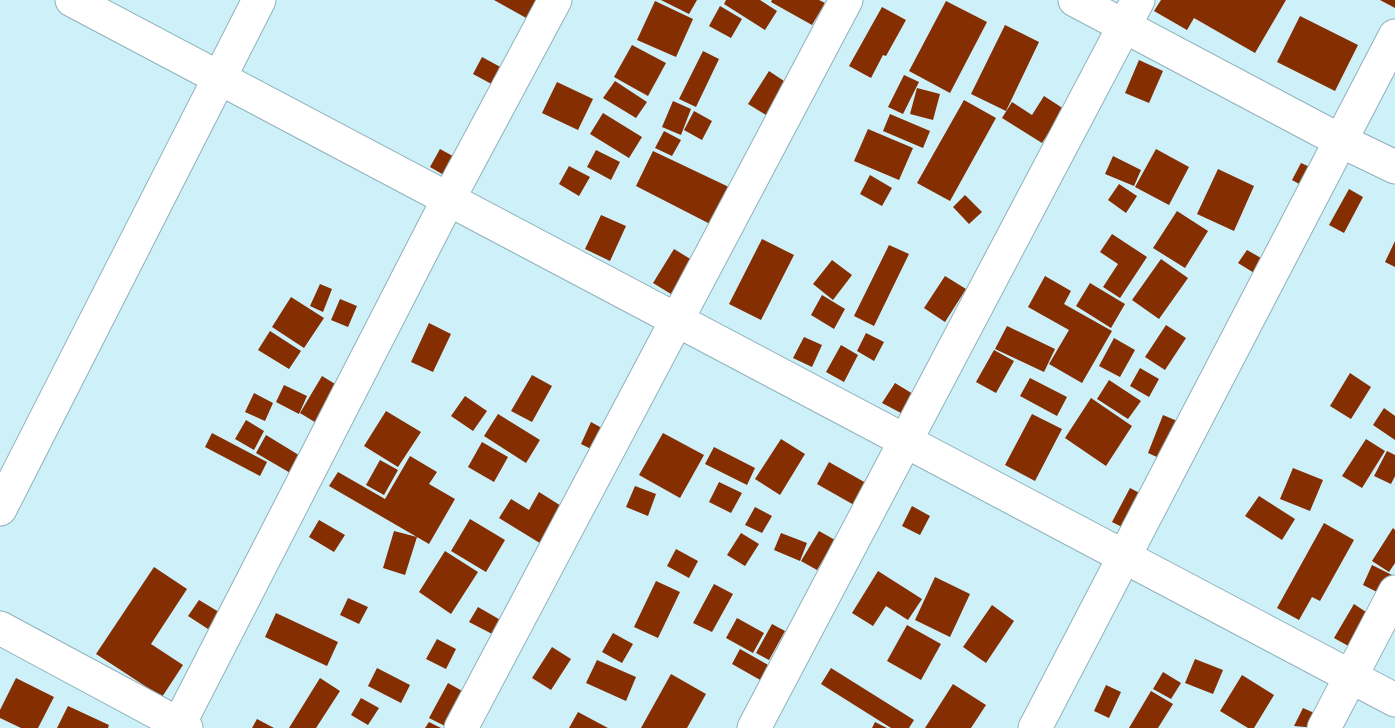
<!DOCTYPE html>
<html>
<head>
<meta charset="utf-8">
<style>
	body { margin:0 }
	canvas { display:block; background:#cdf0f9 }
</style>
</head>
<body>
<canvas width="1395" height="728"></canvas>
<script>
const ctx = document.querySelector('canvas').getContext('2d');
ctx.lineJoin = 'round';
function fill(path, color) { ctx.fillStyle = color; ctx.fill(path, 'evenodd'); }
const shape = rows => new Path2D(rows.map(r => 'M' + r).join(''));
function stroke(path, color, width, dash) { ctx.strokeStyle = color; ctx.lineWidth = width; ctx.lineCap = dash ? 'butt' : 'round'; ctx.setLineDash(dash || []); ctx.stroke(path); }
fill(shape([
	[494,0,536,0,539,2,528,19],
	[661,0,697,0,689,14],
	[726,0,760,0,777,11,765,30,724,4],
	[772,0,819,0,825,3,812,25,771,2],
	[1161,0,1286,0,1255,53,1194,18,1187,30,1154,11],
	[1380,0,1395,0,1395,8],
	[655,1,693,19,676,57,637,40],
	[946,1,987,22,950,93,909,71],
	[720,6,742,19,731,38,709,26],
	[882,7,906,20,886,56,883,55,871,78,849,66],
	[1300,16,1358,45,1335,91,1277,62],
	[1005,25,1039,42,1006,111,971,94],
	[632,45,666,63,648,96,614,77],
	[703,51,719,59,696,107,679,99],
	[482,57,506,70,497,87,473,74],
	[1139,60,1163,71,1149,103,1125,93],
	[769,71,787,83,766,115,748,104],
	[904,75,919,82,903,114,888,107],
	[615,81,647,102,636,118,603,98],
	[557,82,593,99,578,130,542,113],
	[917,88,940,94,933,120,910,114],
	[1044,96,1064,109,1042,143,1002,118,1012,102,1032,115],
	[964,100,996,118,950,201,917,183],
	[673,101,691,109,681,135,662,127],
	[694,111,712,121,702,140,684,130],
	[603,113,642,137,629,158,590,134],
	[890,114,930,131,923,148,883,131],
	[868,129,913,148,899,180,854,161],
	[664,131,681,140,672,156,655,148],
	[440,149,460,160,449,178,430,167],
	[1156,149,1189,167,1169,205,1135,187],
	[596,150,620,162,611,180,587,167],
	[653,151,731,188,712,225,636,186],
	[1113,156,1141,170,1134,186,1105,174],
	[1301,163,1319,171,1310,190,1292,180],
	[569,166,590,177,579,196,559,184],
	[1218,169,1254,186,1234,231,1197,214],
	[870,175,892,188,882,206,860,194],
	[1119,184,1137,196,1126,213,1108,200],
	[1349,189,1363,197,1344,233,1329,225],
	[965,195,982,212,969,224,953,207],
	[1177,211,1208,231,1185,268,1153,248],
	[601,215,626,226,610,261,585,249],
	[1112,234,1147,257,1120,298,1103,287,1118,264,1100,252],
	[762,239,794,255,761,320,729,304],
	[1395,241,1395,267,1385,262],
	[889,245,909,254,874,326,854,316],
	[674,249,692,260,671,294,653,283],
	[1247,250,1268,262,1259,276,1238,263],
	[1161,259,1188,278,1159,319,1132,300],
	[832,260,852,275,833,300,813,284],
	[945,276,966,289,945,322,924,308],
	[1045,276,1071,291,1064,304,1112,331,1082,383,1049,364,1069,330,1028,307],
	[1090,283,1125,304,1111,328,1076,306],
	[320,284,332,289,323,312,310,306],
	[822,295,845,309,834,329,811,315],
	[291,297,324,318,304,348,272,327],
	[340,299,357,306,348,327,331,320],
	[429,323,451,334,433,372,411,362],
	[1166,325,1186,338,1165,370,1145,357],
	[1007,326,1055,349,1044,372,995,349],
	[270,331,301,351,289,369,258,350],
	[866,333,884,342,874,361,857,351],
	[804,337,822,345,812,367,793,358],
	[1114,338,1135,350,1120,377,1099,366],
	[841,345,858,355,844,382,826,372],
	[994,350,1014,361,996,393,976,382],
	[1140,368,1159,379,1149,397,1130,386],
	[1350,373,1371,387,1351,419,1330,406],
	[532,375,552,386,532,422,511,411],
	[322,376,340,387,318,424,300,413],
	[1030,378,1067,397,1057,416,1020,396],
	[1109,380,1141,401,1128,419,1097,399],
	[895,383,913,394,901,413,882,403],
	[284,385,307,396,299,414,276,402],
	[254,393,273,403,265,421,245,412],
	[465,396,487,411,473,431,451,416],
	[1091,398,1132,426,1106,466,1065,438],
	[1384,408,1395,416,1395,440,1373,425],
	[386,411,421,432,398,467,364,446],
	[498,414,540,440,526,463,484,436],
	[1032,414,1062,429,1035,481,1005,465],
	[1163,415,1182,423,1166,461,1148,453],
	[246,420,264,431,254,450,235,439],
	[591,422,609,432,599,453,581,444],
	[212,433,267,462,260,476,205,447],
	[663,433,704,455,680,498,639,475],
	[266,435,302,457,292,474,256,453],
	[781,439,805,454,780,495,755,479],
	[1366,439,1385,451,1362,488,1342,476],
	[482,442,508,457,494,482,468,467],
	[714,447,755,468,747,485,705,464],
	[1387,451,1395,455,1395,476,1391,484,1374,476],
	[410,456,437,472,429,484,455,499,429,544,329,486,338,472,385,499],
	[380,460,398,470,384,495,366,485],
	[829,462,866,483,854,505,817,484],
	[1293,468,1323,480,1310,511,1280,499],
	[719,482,742,493,731,513,709,502],
	[635,486,656,494,648,516,626,507],
	[1130,488,1151,499,1134,533,1112,522],
	[539,492,566,509,543,545,499,518,511,499,529,510],
	[1259,496,1295,519,1282,540,1245,516],
	[912,506,930,516,920,535,902,526],
	[755,507,772,516,762,533,745,525],
	[470,519,505,540,486,572,451,551],
	[319,520,345,535,334,552,309,537],
	[1324,523,1354,540,1320,601,1312,597,1299,620,1277,608],
	[1393,528,1395,530,1395,563,1389,572,1372,561],
	[394,531,417,537,405,575,383,568],
	[819,531,835,540,817,570,801,561],
	[741,533,759,544,745,566,727,555],
	[781,533,807,543,800,561,774,550],
	[676,549,698,561,689,578,667,566],
	[445,551,478,572,451,614,419,592],
	[1372,565,1394,576,1385,596,1363,585],
	[154,567,187,589,151,644,183,665,162,697,96,654],
	[878,571,922,599,908,620,886,606,873,626,852,613],
	[935,577,970,594,950,637,915,620],
	[656,581,680,592,658,638,634,627],
	[714,584,733,594,712,632,693,623],
	[348,598,368,607,359,624,340,615],
	[199,600,219,612,208,629,188,616],
	[1354,604,1372,616,1352,648,1334,638],
	[992,605,1014,621,986,663,963,647],
	[478,607,504,622,496,636,469,622],
	[276,613,338,642,327,666,265,637],
	[737,618,764,633,753,653,726,638],
	[772,624,785,631,769,660,756,653],
	[907,625,941,644,921,680,887,661],
	[613,633,633,644,622,663,602,652],
	[437,639,456,649,446,669,426,659],
	[552,647,571,659,551,690,532,678],
	[740,649,770,666,762,681,732,664],
	[1195,659,1223,670,1213,694,1185,683],
	[597,660,636,677,626,701,586,683],
	[377,668,410,685,401,703,368,686],
	[831,668,914,720,909,728,891,728,821,684],
	[1163,672,1181,683,1171,699,1153,689],
	[671,674,706,694,687,728,641,728],
	[1242,675,1274,695,1254,728,1248,728,1220,711],
	[16,678,54,697,38,728,21,728,0,718,0,710],
	[320,678,340,691,316,728,289,728],
	[448,683,464,692,445,726,429,718],
	[953,684,986,705,971,728,925,728],
	[1106,685,1121,692,1109,718,1094,711],
	[1151,691,1173,704,1158,728,1129,728],
	[361,698,379,708,368,725,351,715],
	[68,706,109,725,108,728,57,728],
	[1303,708,1321,716,1316,728,1294,726],
	[578,712,608,728,569,728],
	[257,719,274,728,252,728],
	[429,722,441,728,425,728],
	[875,722,887,728,872,728]
]), '#842e02');
const minor = shape([
	[72,0,1395,700],
	[1075,0,1339,140,1395,167],
	[0,509,259,0],
	[0,628,186,728],
	[177,728,449,198,555,0],
	[461,728,846,0],
	[754,728,1138,0],
	[1035,728,1395,36],
	[1324,728,1395,592]
]);
stroke(minor, '#91b2bb', 35);
stroke(minor, '#fff', 33);
</script>
</body>
</html>
